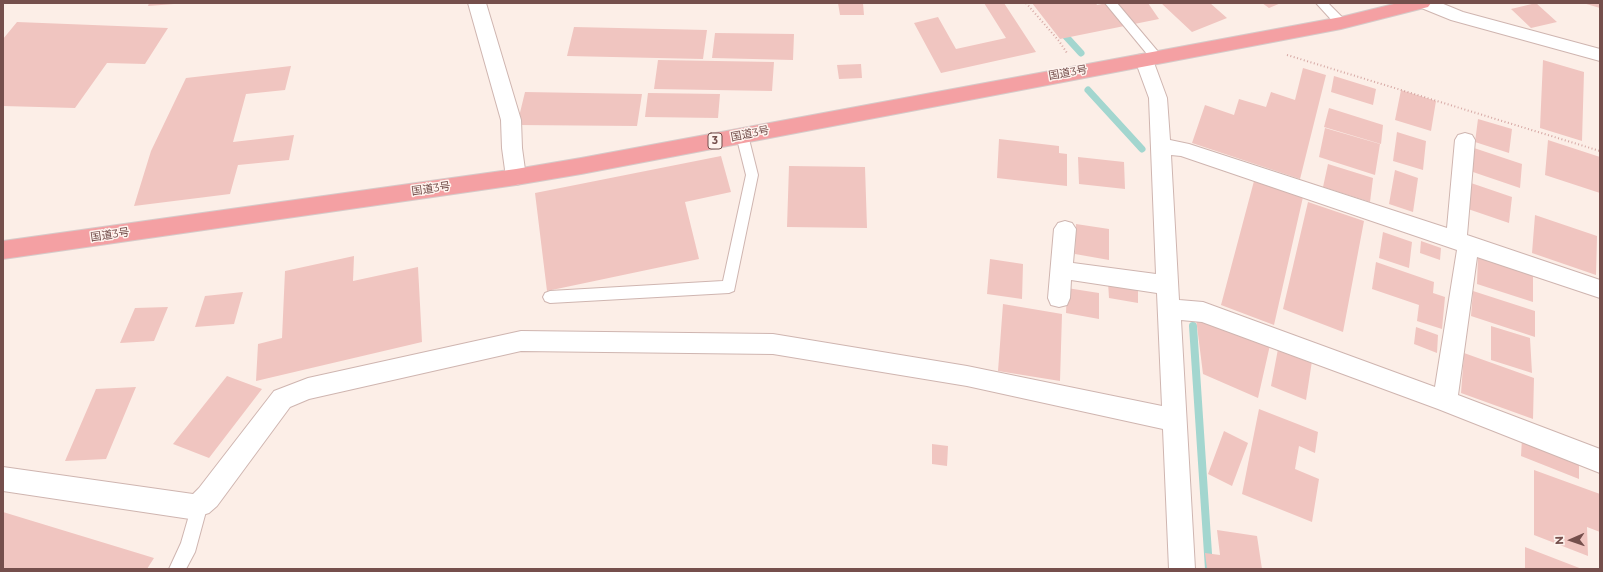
<!DOCTYPE html>
<html>
<head>
<meta charset="utf-8">
<style>
	body { margin:0 }
	#map { position:relative; width:1603px; height:572px; overflow:hidden; background:#fceee7; font-family:Montserrat,sans-serif }
	canvas { display:block }
	.frame { position:absolute; inset:0; border:4px solid #754f4c; pointer-events:none }
	.north { position:absolute; left:1551px; top:520px; width:40px; height:40px; -webkit-text-stroke:3px #fef3ee; paint-order:stroke; rotate:268deg; font-size:11px; font-weight:700; line-height:16px; text-align:center; color:#754f4c }
	.north::after { content:''; display:block; margin:auto; width:14px; height:18px; background:#754f4c; clip-path:polygon(50% 0,100% 100%,50% 72%,0 100%) }
</style>
</head>
<body>
<div id="map">
<canvas width="1603" height="572"></canvas>
<div class="frame"></div>
<div class="north">N</div>
</div>
<script>
const ctx = document.querySelector('canvas').getContext('2d');
ctx.lineJoin = 'round';
const shape = rows => new Path2D(rows.map(r => 'M' + r).join(''));
function stroke(path, color, width, dash) { ctx.strokeStyle = color; ctx.lineWidth = width; ctx.lineCap = dash ? 'butt' : 'round'; ctx.setLineDash(dash || []); ctx.stroke(path); }
function fill(path, color) { ctx.fillStyle = color; ctx.fill(path, 'evenodd'); }
function write(font, color, halo, rows, align = 'center') {
  ctx.font = font + ' Montserrat,"Noto Sans JP",sans-serif'; ctx.lineWidth = 3; ctx.setLineDash([]); ctx.textBaseline = 'middle'; ctx.strokeStyle = halo; ctx.fillStyle = color; for (const [text, x, y, turn = 0] of rows) {
    ctx.save(); ctx.translate(x, y); ctx.rotate((+turn || 0) * Math.PI / 180); ctx.textAlign = isNaN(turn) ? turn : align; if (halo) ctx.strokeText(text, 0, 0); ctx.fillText(text, 0, 0); ctx.restore();
  }
}
stroke(shape([
	[1060,30,1081,53],
	[1088,90,1142,149]
]), '#a3d6cf', 7);
stroke(shape([
	[1193,326,1209,569]
]), '#a3d6cf', 8);
fill(shape([
	[149,3,174,3,174,4,148,6],
	[838,3,863,3,864,15,840,15],
	[984,3,1004,3,1036,52,941,73,914,23,938,17,956,49,1006,38],
	[1032,3,1096,3,1097,5,1107,3,1148,3,1159,19,1060,39],
	[1161,3,1210,3,1227,18,1192,32],
	[1262,3,1281,3,1269,8],
	[1536,3,1557,22,1531,28,1511,9],
	[1583,3,1600,3,1600,8],
	[17,22,168,28,145,64,107,63,75,108,3,106,3,39],
	[574,27,707,30,703,59,567,56],
	[715,33,794,34,793,60,712,58],
	[658,60,774,62,772,91,654,89],
	[1543,60,1584,72,1582,141,1540,128],
	[861,64,862,78,839,79,837,65],
	[291,66,285,90,246,94,233,142,294,135,289,160,238,165,230,194,134,206,151,151,186,78],
	[1303,68,1326,75,1300,179,1192,143,1205,105,1234,115,1239,99,1266,107,1271,92,1295,100],
	[1334,76,1376,89,1373,105,1331,92],
	[1401,90,1436,101,1431,131,1395,120],
	[525,92,642,94,637,126,517,125],
	[648,93,720,94,718,118,645,117],
	[1329,108,1383,125,1381,144,1324,127],
	[1478,119,1512,129,1509,153,1475,142],
	[1325,128,1380,144,1375,175,1319,157],
	[1397,132,1426,141,1423,170,1393,161],
	[999,139,1059,146,1059,153,1067,154,1067,186,997,178],
	[1548,140,1600,157,1600,193,1545,175],
	[1474,148,1522,164,1520,188,1470,171],
	[721,156,731,192,685,202,699,259,547,291,535,193],
	[1078,157,1124,162,1125,189,1079,184],
	[1328,164,1373,178,1370,202,1323,187],
	[789,166,865,167,867,228,787,227],
	[1395,170,1418,178,1413,212,1389,204],
	[1254,181,1303,197,1274,325,1221,305],
	[1471,183,1512,197,1509,223,1468,209],
	[1308,202,1364,221,1343,332,1283,309],
	[1535,215,1597,236,1596,275,1532,253],
	[1076,224,1109,229,1109,260,1075,254],
	[1383,232,1412,242,1409,268,1379,258],
	[1421,241,1441,248,1440,260,1420,253],
	[1478,255,1533,272,1533,302,1477,284],
	[354,256,353,281,418,267,422,342,256,381,258,344,282,338,285,271],
	[990,259,1023,264,1022,299,987,294],
	[1376,262,1434,282,1433,293,1445,297,1442,329,1417,321,1419,305,1372,289],
	[1108,282,1138,286,1138,303,1109,298],
	[1067,288,1099,293,1099,319,1066,313],
	[1473,291,1535,311,1535,337,1471,316],
	[243,292,234,324,195,327,205,296],
	[1003,304,1062,314,1060,381,998,371],
	[168,307,154,341,120,343,135,308],
	[1196,318,1270,345,1258,398,1203,374],
	[1491,326,1530,338,1532,373,1491,360],
	[1416,327,1438,335,1437,353,1414,344],
	[1278,349,1312,361,1306,400,1271,386],
	[1464,353,1534,378,1533,419,1461,393],
	[227,376,262,389,209,458,173,444],
	[136,387,106,459,65,461,96,389],
	[1259,409,1318,432,1315,453,1299,446,1295,469,1319,479,1312,522,1242,494],
	[1224,431,1248,443,1232,486,1208,474],
	[1522,438,1579,460,1579,479,1521,456],
	[932,444,948,446,947,466,932,464],
	[1534,470,1600,494,1600,532,1587,527,1588,556,1534,535],
	[3,512,154,558,147,569,3,569],
	[1217,530,1257,536,1262,569,1207,569,1205,553,1220,555],
	[1525,547,1582,569,1525,569]
]), '#f0c5c0');
const lane = shape([
	[1105,3,1117,3,1160,54,1162,57,1160,60,1152,60,1105,3],
	[1316,3,1328,3,1345,20,1347,23,1345,26,1337,26,1316,3],
	[742,130,746,132,748,135,758,175,734,291,729,293,550,303,545,301,543,297,545,293,550,291,723,281,746,175,736,135,738,132,742,130],
	[200,496,206,498,208,504,195,552,186,569,169,569,181,543,194,498,200,496]
]);
const street = shape([
	[468,3,486,3,521,120,522,148,526,177,523,183,516,185,509,183,506,177,502,148,501,120,468,3],
	[1416,3,1441,3,1463,12,1600,49,1600,61,1451,20,1419,7,1416,3],
	[1144,54,1150,55,1153,60,1167,98,1170,140,1189,144,1447,228,1455,140,1458,135,1465,133,1472,135,1475,140,1467,235,1600,280,1600,298,1477,257,1458,395,1600,449,1600,473,1438,409,1202,322,1181,320,1195,569,1169,569,1163,429,967,386,773,354,521,351,309,399,290,407,217,506,209,513,190,519,3,491,3,467,193,494,199,488,274,391,308,378,521,331,773,334,967,366,1162,406,1157,293,1071,280,1070,298,1067,305,1059,307,1051,305,1048,298,1054,229,1058,223,1065,221,1072,223,1076,229,1073,263,1156,274,1149,98,1135,60,1138,55,1144,54],
	[1171,155,1181,156,1457,250,1435,387,1203,302,1179,300,1171,155]
]);
const highway = shape([
	[1398,3,1431,3,1428,7,1341,29,581,174,516,185,3,259,3,241,516,169,581,158,1341,17,1398,3]
]);
stroke(lane, '#cfb5b0', 2);
stroke(street, '#cfb5b0', 2);
stroke(highway, '#d6cac9', 2);
stroke(shape([
	[1026,3,1059,41,1067,53],
	[1287,55,1600,151]
]), '#d5a7a3', 2, [1, 2.5]);
fill(lane, '#fff');
fill(street, '#fff');
fill(highway, '#f4a0a3');
for (const [x, y, w] of [
	[715,141,14]
]) { const box = new Path2D(); box.roundRect(x - w / 2, y - 8, w, 16, 3); ctx.fillStyle = '#fef3ee'; ctx.fill(box); stroke(box, '#754f4c', 1); }
write('bold 10px', '#754f4c', null, [
	["3",715,141]
]);
write('11px', '#754f4c', '#fef3ee', [
	["国道3号",1068,73,-10],
	["国道3号",750,134,-11],
	["国道3号",431,189,-8],
	["国道3号",110,235,-8]
]);
</script>
</body>
</html>
